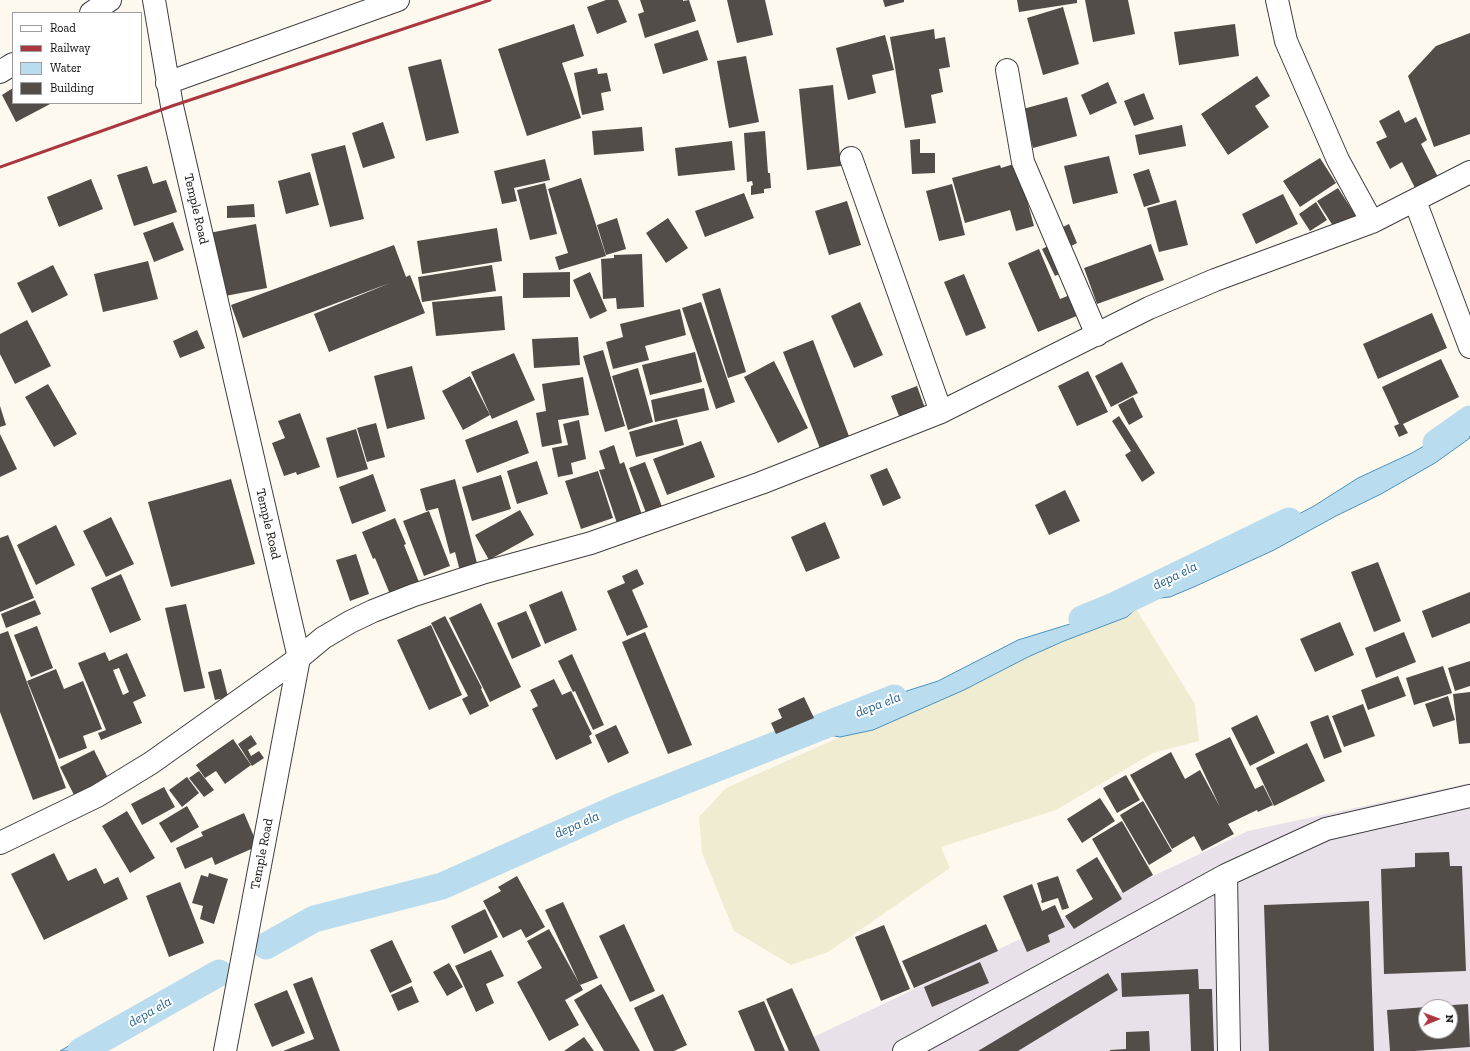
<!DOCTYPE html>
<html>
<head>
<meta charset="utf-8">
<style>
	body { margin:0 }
	#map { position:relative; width:1470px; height:1051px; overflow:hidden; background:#fdf9ee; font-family:"Zilla Slab",serif }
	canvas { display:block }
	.legend { position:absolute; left:12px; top:12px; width:130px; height:92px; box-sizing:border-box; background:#fff; border:1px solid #9e9e9e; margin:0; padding:5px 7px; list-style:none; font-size:12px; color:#0c0c0c }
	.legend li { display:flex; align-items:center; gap:8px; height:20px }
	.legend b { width:20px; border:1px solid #9e9e9e }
	.north { position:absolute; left:1418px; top:999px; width:40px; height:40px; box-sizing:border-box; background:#fff; border:1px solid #9e9e9e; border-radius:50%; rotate:89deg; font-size:11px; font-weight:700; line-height:16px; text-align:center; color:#0c0c0c }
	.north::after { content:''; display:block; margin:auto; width:14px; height:18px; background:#aa3640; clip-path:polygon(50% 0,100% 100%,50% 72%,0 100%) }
</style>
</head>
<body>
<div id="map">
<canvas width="1470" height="1051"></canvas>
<ul class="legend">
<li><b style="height:5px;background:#fff"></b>Road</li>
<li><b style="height:5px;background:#aa3640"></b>Railway</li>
<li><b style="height:11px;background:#b9dcee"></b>Water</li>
<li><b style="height:11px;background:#534d4a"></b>Building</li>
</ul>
<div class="north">N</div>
</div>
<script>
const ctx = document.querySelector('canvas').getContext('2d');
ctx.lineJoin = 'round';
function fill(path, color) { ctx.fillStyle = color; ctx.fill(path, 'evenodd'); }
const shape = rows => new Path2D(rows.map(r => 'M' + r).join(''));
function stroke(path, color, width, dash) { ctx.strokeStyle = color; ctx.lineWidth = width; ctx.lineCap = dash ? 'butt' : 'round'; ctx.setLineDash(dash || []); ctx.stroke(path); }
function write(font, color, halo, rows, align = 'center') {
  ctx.font = font + ' "Zilla Slab",serif'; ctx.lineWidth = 4; ctx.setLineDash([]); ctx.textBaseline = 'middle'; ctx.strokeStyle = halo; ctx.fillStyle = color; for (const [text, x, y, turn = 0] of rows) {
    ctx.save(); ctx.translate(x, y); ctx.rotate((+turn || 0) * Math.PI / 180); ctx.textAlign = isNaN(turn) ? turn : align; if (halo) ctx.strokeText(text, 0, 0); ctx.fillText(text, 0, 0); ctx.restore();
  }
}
fill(shape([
	[1470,783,1470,1051,784,1051,1248,831],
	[1426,1007,1450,1007,1450,1031,1426,1031]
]), '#e9e1ea');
fill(shape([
	[1136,609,1195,704,1199,741,1153,753,1056,810,941,847,950,868,828,952,791,965,734,931,702,853,699,817,726,788,840,737,873,730,964,690,1028,657,1064,641,1127,617]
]), '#f0ecd1');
const water = shape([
	[1466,421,1470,433,1470,438,1435,463,1381,494,1336,516,1274,550,1196,586,1170,597,1152,599,1141,604,1127,617,1064,641,1028,657,964,690,873,730,840,737,824,734,843,720,891,696,938,681,1018,640,1070,624,1093,611,1116,605,1133,597,1147,586,1197,572,1257,536,1314,506,1358,478,1412,453,1466,421],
	[89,1034,92,1046,84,1051,60,1051,89,1034]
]);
fill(water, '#b9dcee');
stroke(water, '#4992bc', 1);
stroke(shape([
	[1436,443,1470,419],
	[1082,619,1116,605,1289,521],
	[266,946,314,919,442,886,619,807,894,698],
	[81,1051,219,973]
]), '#b9dcee', 27);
fill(shape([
	[606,0,618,0,627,22,597,34,587,7],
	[640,0,683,0,683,1,689,0,696,21,645,38,638,14,644,12],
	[727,0,765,0,773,35,737,43],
	[883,0,904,0,904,2,885,7],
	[1017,0,1077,0,1077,3,1019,12],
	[1085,0,1128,0,1135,34,1093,42],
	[1063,7,1079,64,1043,75,1027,18],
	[574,24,584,56,562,63,581,118,527,136,498,49],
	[1235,24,1239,56,1179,65,1174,32],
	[934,29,935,39,945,37,950,67,939,69,943,92,931,95,936,123,905,128,890,37],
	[698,30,708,60,663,74,654,44],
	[1470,33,1470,134,1434,147,1408,76,1436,46],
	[885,35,894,70,872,75,876,93,848,100,836,48],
	[746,56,759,122,729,128,717,61],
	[441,59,459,133,426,141,408,67],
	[597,68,598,74,607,73,611,91,601,93,604,110,582,115,574,73],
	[1257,76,1270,96,1255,106,1269,127,1228,155,1201,114],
	[1108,82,1117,103,1090,115,1081,95],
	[833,85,841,166,807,170,799,89],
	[13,88,13,103,52,103,16,122,2,95],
	[1144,93,1154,119,1134,126,1124,101],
	[1067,97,1077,136,1033,148,1023,109],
	[1399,110,1405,123,1416,117,1427,140,1421,144,1439,179,1416,190,1402,162,1390,169,1376,142,1387,137,1379,121],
	[383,122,395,158,363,168,352,133],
	[1182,125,1186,146,1139,155,1135,135],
	[642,127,644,151,594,155,592,131],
	[765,131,768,173,770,173,771,188,764,189,764,193,751,195,751,186,753,185,752,181,747,182,744,133],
	[920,139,920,153,935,153,935,173,912,174,910,140],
	[732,141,735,170,678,176,675,148],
	[345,145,364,219,330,227,311,154],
	[1109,156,1118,193,1073,204,1064,166],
	[1320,158,1336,183,1300,207,1283,181],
	[545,159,550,180,514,188,517,201,502,204,494,171],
	[1017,163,1034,226,1016,231,1010,210,965,223,952,178,1000,165,1001,168],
	[147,166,153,184,166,180,177,212,134,226,117,175],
	[1149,169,1160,202,1144,207,1133,174],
	[310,172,319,205,286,214,278,181],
	[581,178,606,256,559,270,555,257,568,253,548,189],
	[91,179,103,209,59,227,47,197],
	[545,183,557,234,530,240,517,190],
	[952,184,965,235,939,241,926,191],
	[1338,188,1358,219,1337,232,1317,201],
	[744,193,754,218,705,237,695,211],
	[1283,194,1298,224,1256,244,1242,214],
	[1176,200,1188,245,1159,252,1147,208],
	[847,201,861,245,829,255,815,211],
	[1316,202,1327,220,1310,231,1299,214],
	[254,204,255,217,227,218,227,206],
	[617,218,626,249,606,255,597,225],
	[668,218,688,248,666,263,646,233],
	[173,222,184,250,154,262,143,233],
	[256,224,267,288,220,297,209,233],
	[1069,224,1077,243,1071,246,1063,227],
	[497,228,502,261,422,274,417,241],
	[1052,244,1065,271,1055,276,1042,249],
	[1151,244,1164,280,1097,304,1084,268],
	[394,245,406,277,410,275,425,313,329,352,314,314,390,283,243,338,231,305],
	[1039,249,1060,299,1070,295,1079,315,1038,332,1008,263],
	[642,254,644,307,617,309,616,298,603,299,601,259,614,258,614,255],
	[148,261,158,299,103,312,94,274],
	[53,265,68,295,32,313,17,283],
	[492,265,496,291,422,302,418,277],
	[570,272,570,297,523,298,523,273],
	[590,272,607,311,590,319,573,280],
	[964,274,986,328,966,336,944,282],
	[720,288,746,372,728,378,702,294],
	[502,296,505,330,436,336,432,302],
	[701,302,735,402,716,409,682,308],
	[860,302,883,355,854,368,831,316],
	[680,309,686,335,645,346,649,360,613,369,606,342,623,337,620,324],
	[1432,313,1447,348,1378,379,1363,344],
	[27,320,51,366,15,384,0,354,0,334],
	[197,330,205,348,180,358,173,341],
	[578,337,580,365,534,368,532,339],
	[813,340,850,439,821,451,783,352],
	[603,350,625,426,605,432,583,356],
	[695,352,702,382,650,395,642,365],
	[514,353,535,400,492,419,471,372],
	[1441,359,1459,397,1403,424,1408,433,1399,437,1394,426,1399,424,1382,387],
	[774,361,808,428,778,443,744,377],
	[1122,362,1138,393,1111,407,1095,376],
	[412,366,425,419,387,429,374,376],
	[638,368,653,422,628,430,612,376],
	[1088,371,1108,412,1077,426,1058,386],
	[470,376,490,415,463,430,442,391],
	[583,377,589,415,558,420,562,443,542,447,536,413,546,411,542,384],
	[48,384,77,434,54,447,25,397],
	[917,386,926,411,901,421,891,396],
	[704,388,709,410,655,422,651,400],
	[1133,397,1143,417,1129,425,1118,405],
	[0,406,6,425,0,427],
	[300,413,320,467,297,475,296,472,284,476,272,443,285,438,278,421],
	[1119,416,1155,473,1142,482,1125,455,1131,451,1112,421],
	[677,419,684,445,636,457,629,432],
	[517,420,529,453,477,473,465,440],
	[579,420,586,459,571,463,573,474,558,477,552,448,568,445,563,424],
	[376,423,385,457,367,462,357,428],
	[356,429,368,469,337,478,326,438],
	[0,434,17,469,0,477],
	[701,441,715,477,667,495,653,459],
	[614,445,620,464,624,462,644,521,619,529,599,470,605,469,599,451],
	[537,461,548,494,517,504,507,471],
	[645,462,664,512,648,518,629,468],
	[887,468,901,498,883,506,870,475],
	[598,471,613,518,581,529,565,481],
	[373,474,386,511,352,524,339,487],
	[501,475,511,509,472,521,462,487],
	[231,479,255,564,171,587,148,502],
	[455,479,478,567,460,571,455,552,450,554,438,508,426,511,420,489],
	[1065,490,1080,521,1049,535,1035,505],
	[520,510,534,535,489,560,475,535],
	[429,511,450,566,424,576,403,521],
	[111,517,134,564,106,577,83,531],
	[395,518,406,544,404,545,421,587,392,599,375,558,373,559,362,532],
	[825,522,840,558,806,572,791,537],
	[56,525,75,565,36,585,17,545],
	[8,535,34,598,0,612,0,538],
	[356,554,369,594,350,601,336,560],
	[1378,562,1401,621,1374,632,1351,572],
	[637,569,644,584,632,590,648,627,627,636,607,591,625,583,622,576],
	[121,574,141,620,110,633,91,588],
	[562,591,577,630,545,644,529,605],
	[1470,592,1470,623,1432,638,1422,611],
	[35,600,41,614,6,628,1,614],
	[481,603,521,687,490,702,449,618],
	[186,604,205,688,184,692,165,608],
	[526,611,541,646,512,659,497,623],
	[445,616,482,688,481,689,489,706,470,715,462,699,468,696,431,623],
	[1340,622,1354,655,1315,672,1300,639],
	[431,625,462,695,429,710,397,640],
	[37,626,53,668,31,677,14,635],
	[8,631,66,788,33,800,0,712,0,634],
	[645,632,692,745,668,754,622,642],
	[1404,632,1416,662,1376,678,1365,648],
	[105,652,109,661,127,653,146,696,133,702,142,723,101,740,98,733,106,730,78,663],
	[119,668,129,692,123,695,113,670],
	[572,654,604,725,593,730,575,691,573,692,558,661],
	[1470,661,1470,686,1455,691,1448,668],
	[1443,666,1452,693,1414,705,1406,678],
	[56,669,64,689,83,681,102,729,83,736,87,748,59,759,27,681],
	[221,669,228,697,215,700,208,672],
	[1398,676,1406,696,1368,710,1361,690],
	[554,679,562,695,571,691,592,734,589,736,592,743,556,760,532,709,538,706,530,690],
	[1470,692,1470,743,1459,744,1453,694],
	[1448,696,1455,720,1433,727,1425,704],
	[804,697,814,718,776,734,771,723,782,718,778,709],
	[1363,704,1375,736,1344,747,1332,716],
	[1257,715,1275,753,1250,766,1231,728],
	[1328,715,1342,752,1324,759,1310,722],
	[616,725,629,753,608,763,595,735],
	[251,735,257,744,248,750,251,756,259,751,264,758,252,766,238,744],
	[1230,737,1255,789,1263,785,1273,805,1258,812,1257,810,1228,824,1234,834,1202,851,1194,836,1172,849,1130,775,1171,752,1185,779,1200,770,1220,807,1195,754],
	[233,739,251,765,225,784,216,771,205,778,196,765],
	[1307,743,1325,781,1274,806,1256,768],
	[94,750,110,782,76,799,60,767],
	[199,771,214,790,204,797,189,778],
	[1126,775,1140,800,1117,813,1103,788],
	[187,777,199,793,182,807,169,790],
	[164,787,175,807,142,825,131,804],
	[1100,798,1115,821,1082,843,1067,819],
	[1143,801,1172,851,1149,865,1120,815],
	[187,806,199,827,171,843,159,823],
	[127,811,155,858,130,873,102,826],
	[244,813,258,846,215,865,212,857,185,869,176,848,203,836,201,832],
	[1122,821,1153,875,1123,893,1092,839],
	[1449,852,1450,866,1462,866,1466,971,1384,974,1381,869,1415,867,1415,853],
	[54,853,68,881,96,868,104,884,118,877,128,899,44,940,11,874],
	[1097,857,1122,899,1074,929,1065,916,1093,899,1076,870],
	[209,873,228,879,214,924,200,919,203,906,192,903,201,875,208,877],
	[517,876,545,927,526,938,521,929,503,938,483,901,501,891,498,887],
	[1058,876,1069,908,1062,910,1058,898,1042,903,1041,901,1042,900,1037,883],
	[180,882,204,943,169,957,146,896],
	[1032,884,1042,911,1055,905,1065,927,1048,935,1050,942,1027,952,1003,896],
	[1369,901,1374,1051,1269,1051,1264,905],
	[563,902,598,978,580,985,545,910],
	[485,909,498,937,464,954,451,926],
	[624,924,655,991,630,1002,599,936],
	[986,924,998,951,914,988,902,961],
	[884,925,910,989,881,1001,855,937],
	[549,929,583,990,565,1000,579,1025,549,1041,517,982,542,968,527,941],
	[392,940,412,982,390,993,370,950],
	[491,950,504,976,486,984,494,1003,476,1012,455,966],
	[980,962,989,983,932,1007,924,987],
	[449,963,463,987,447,996,433,972],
	[1198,969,1199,989,1212,989,1214,1051,1191,1051,1189,994,1122,997,1121,973],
	[1108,973,1118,990,1018,1051,978,1051],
	[312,977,340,1051,283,1051,314,1039,293,984],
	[601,984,640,1051,604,1051,574,1000],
	[412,986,419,1002,398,1011,391,995],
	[792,988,820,1051,789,1051,766,999],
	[287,990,305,1033,272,1047,254,1004],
	[663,994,687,1045,674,1051,654,1051,634,1008],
	[764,1001,785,1051,755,1051,738,1011],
	[1468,1004,1470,1047,1415,1051,1390,1051,1387,1010,1426,1007,1426,1031,1450,1031,1450,1007,1437,1007,1437,1006],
	[1149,1031,1150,1051,1110,1051,1110,1050,1126,1049,1126,1032],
	[584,1037,594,1051,564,1051]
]), '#534d4a');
const minor = shape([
	[154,0,172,106,299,658,225,1051],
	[1277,0,1286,41,1338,160,1372,222],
	[91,13,110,0],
	[1007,70,1023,162,1097,335],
	[0,72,13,64],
	[167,83,398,0],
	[851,158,941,412],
	[1415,201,1470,347],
	[0,843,97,796,151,763,299,658,323,638,350,622,373,611,414,595,482,573,591,543,761,483,941,412,1149,308,1215,280,1372,222,1470,172],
	[1226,875,1229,1051],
	[904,1051,1226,875,1326,829,1470,796]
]);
stroke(minor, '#3f3f3f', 24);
stroke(minor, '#fff', 22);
stroke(shape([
	[0,167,172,106,490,0]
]), '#aa3640', 3);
write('13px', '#0c0c0c', '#fff', [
	["Temple Road",196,209,77],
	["Temple Road",268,524,77],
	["Temple Road",262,854,-79]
]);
write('italic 14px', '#26648e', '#fff', [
	["depa ela",1175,576,-26],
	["depa ela",878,705,-21],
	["depa ela",577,825,-24],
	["depa ela",150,1012,-30]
]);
</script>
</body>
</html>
